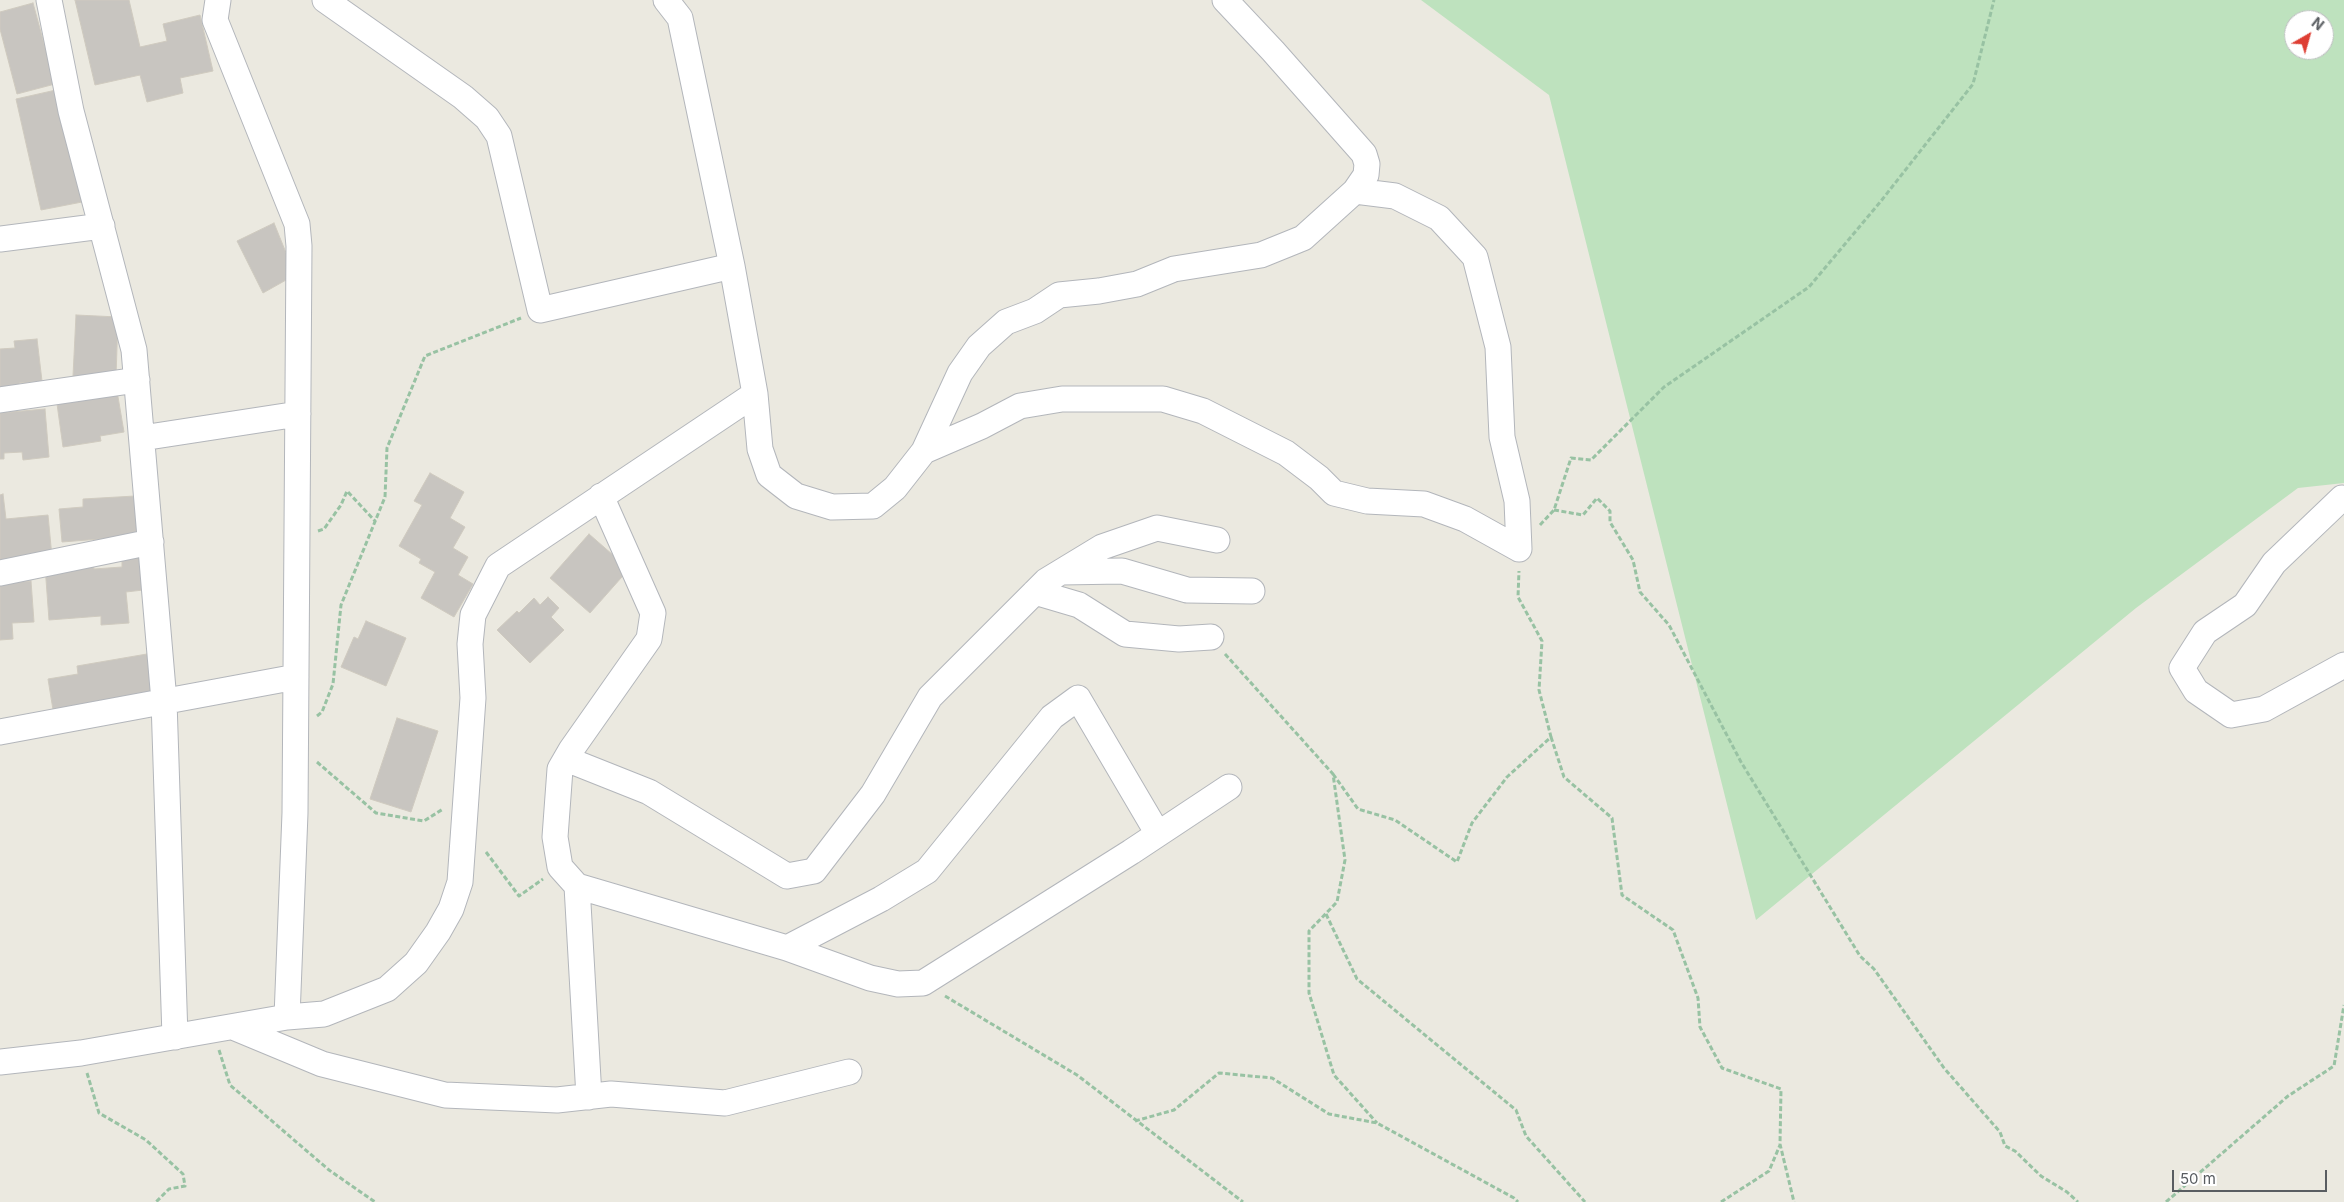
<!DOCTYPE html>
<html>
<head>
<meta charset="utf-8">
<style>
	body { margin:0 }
	#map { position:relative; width:2344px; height:1202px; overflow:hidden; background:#ebe9e0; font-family:Inter,sans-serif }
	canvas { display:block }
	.north { position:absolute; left:2284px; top:10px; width:50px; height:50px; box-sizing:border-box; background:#fff; border:1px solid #bdbec0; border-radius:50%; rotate:38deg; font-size:14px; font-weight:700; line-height:20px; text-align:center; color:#595d61 }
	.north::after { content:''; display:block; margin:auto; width:18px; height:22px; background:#de3e33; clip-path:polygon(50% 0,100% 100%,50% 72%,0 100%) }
	.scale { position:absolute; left:2172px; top:1170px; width:155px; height:22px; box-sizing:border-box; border:2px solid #595d61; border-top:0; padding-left:6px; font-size:15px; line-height:18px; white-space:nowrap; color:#595d61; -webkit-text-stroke:4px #fff; paint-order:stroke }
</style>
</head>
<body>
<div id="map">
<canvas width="2344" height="1202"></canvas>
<div class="north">N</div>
<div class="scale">50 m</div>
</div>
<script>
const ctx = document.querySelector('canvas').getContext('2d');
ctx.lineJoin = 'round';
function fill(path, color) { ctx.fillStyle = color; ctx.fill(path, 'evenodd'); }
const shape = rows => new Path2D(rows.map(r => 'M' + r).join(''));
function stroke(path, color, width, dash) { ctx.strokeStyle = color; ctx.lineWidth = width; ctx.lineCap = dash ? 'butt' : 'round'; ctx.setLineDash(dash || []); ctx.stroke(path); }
fill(shape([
	[1421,0,2344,0,2344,483,2298,488,2136,608,1756,920,1549,95],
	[2294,20,2324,20,2324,50,2294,50]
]), '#bee2be');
const building = shape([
	[75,0,129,0,140,47,167,41,163,24,200,15,213,71,180,78,183,93,147,102,140,75,95,85,75,0],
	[33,3,55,84,17,94,0,29,0,12,33,3],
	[56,90,82,202,41,210,16,99,56,90],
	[274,223,295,275,263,293,237,241,274,223],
	[76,315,118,317,116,377,73,376,76,315],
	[37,339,42,381,19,383,20,394,0,396,0,349,15,348,14,341,37,339],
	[117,391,124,432,100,436,101,441,63,447,57,404,95,398,117,391],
	[45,409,49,457,23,460,22,452,4,453,4,459,0,459,0,413,45,409],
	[430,473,464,492,450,518,465,527,453,548,468,557,458,575,473,584,454,617,421,598,435,572,419,563,421,559,399,546,422,505,414,501,430,473],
	[3,494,6,519,48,515,52,557,0,562,0,495,3,494],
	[135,496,138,536,62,542,59,509,83,507,83,499,135,496],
	[589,534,629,569,590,613,550,578,589,534],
	[141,555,143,590,126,592,129,623,101,625,101,616,49,620,45,566,93,563,94,569,122,567,122,556,141,555],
	[31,581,34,622,12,623,13,639,0,640,0,583,31,581],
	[548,597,559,608,551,617,564,630,530,663,497,630,517,611,519,613,534,598,540,605,548,597],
	[366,621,406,638,386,686,341,667,354,637,358,639,366,621],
	[147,654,154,694,54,716,48,679,78,674,77,666,147,654],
	[397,718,438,731,411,812,370,799,397,718]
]);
fill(building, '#c8c5c0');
stroke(building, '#cfcabf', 1);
const minor = shape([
	[49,0,71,111,134,350,164,701,175,1037],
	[218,0,215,20,297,224,299,246,295,813,287,1017],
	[325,0,463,97,487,118,499,136,540,310,732,266],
	[666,0,680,18,732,266,755,394,760,449,769,475,796,496,832,507,873,506,895,488,924,451,960,373,979,346,1006,322,1035,311,1059,295,1099,291,1137,284,1174,269,1261,255,1303,238,1355,191,1366,175,1367,164,1364,154,1273,51,1225,0],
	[1355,191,1395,196,1439,218,1475,257,1498,347,1502,437,1517,501,1519,549],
	[0,239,102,226],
	[0,400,137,380],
	[142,438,298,414],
	[924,451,982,426,1020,406,1062,399,1163,399,1203,411,1286,453,1319,478,1334,493,1367,501,1424,504,1465,519,1519,549],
	[601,496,653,613,649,639,571,750,560,769,555,837,560,867,577,886,787,948,870,978,898,984,923,983,1131,852,1229,787],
	[2342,498,2274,563,2245,605,2205,632,2182,668,2196,691,2231,715,2264,709,2344,665],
	[1061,572,1122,571,1187,590,1252,591],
	[0,573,151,542],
	[1035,592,1079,605,1125,634,1179,639,1211,637],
	[0,732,296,677],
	[566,759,649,792,787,876,814,871,873,794,930,697,1046,581,1102,547,1157,528,1217,540],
	[577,886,589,1097],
	[787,948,881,899,927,871,1052,717,1078,698,1158,834],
	[233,1027,322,1064,445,1095,557,1100,611,1094,725,1103,849,1072],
	[0,1062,81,1053,287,1017,324,1014,387,989,416,963,438,932,451,909,460,882,473,698,470,644,473,615,498,566,755,394]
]);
stroke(minor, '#b3b6bb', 27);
stroke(shape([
	[1554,510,1583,515,1597,498,1610,511,1610,522,1633,560,1640,592,1669,625,1741,762,1860,956,1874,969,1944,1068,2000,1132,2005,1146,2015,1151,2041,1176,2067,1192,2078,1202],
	[1540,525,1554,510,1571,458,1591,460,1664,387,1809,287,1881,201,1973,84,1994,0],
	[318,531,324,529,341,505,347,491,375,521],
	[1225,654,1333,774,1345,860,1337,902,1309,931,1309,993,1334,1075,1377,1123],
	[317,716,322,712,333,684,341,605,385,497,387,448,425,356,521,318],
	[1551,737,1564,777,1612,818,1622,895,1673,930,1698,998,1700,1027,1722,1068,1781,1089,1780,1144,1794,1202],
	[317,762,376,813,424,821,443,809],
	[1333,774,1358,809,1395,820,1457,862,1472,823,1507,777,1551,737,1539,690,1542,641,1518,597,1519,571],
	[486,852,519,896,543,879],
	[1326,914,1357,979,1516,1110,1526,1136,1585,1202],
	[945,996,1077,1075,1243,1202],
	[219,1050,230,1085,329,1170,375,1202],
	[87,1073,99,1113,146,1140,183,1174,185,1186,169,1189,156,1202],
	[1135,1121,1174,1110,1219,1073,1272,1078,1329,1114,1377,1123,1514,1198,1518,1202],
	[1721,1202,1769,1171,1780,1145],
	[2166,1202,2288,1096,2334,1066,2344,1005]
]), '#98c2a3', 3, [5, 2.5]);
stroke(minor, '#fff', 25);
</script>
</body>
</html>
